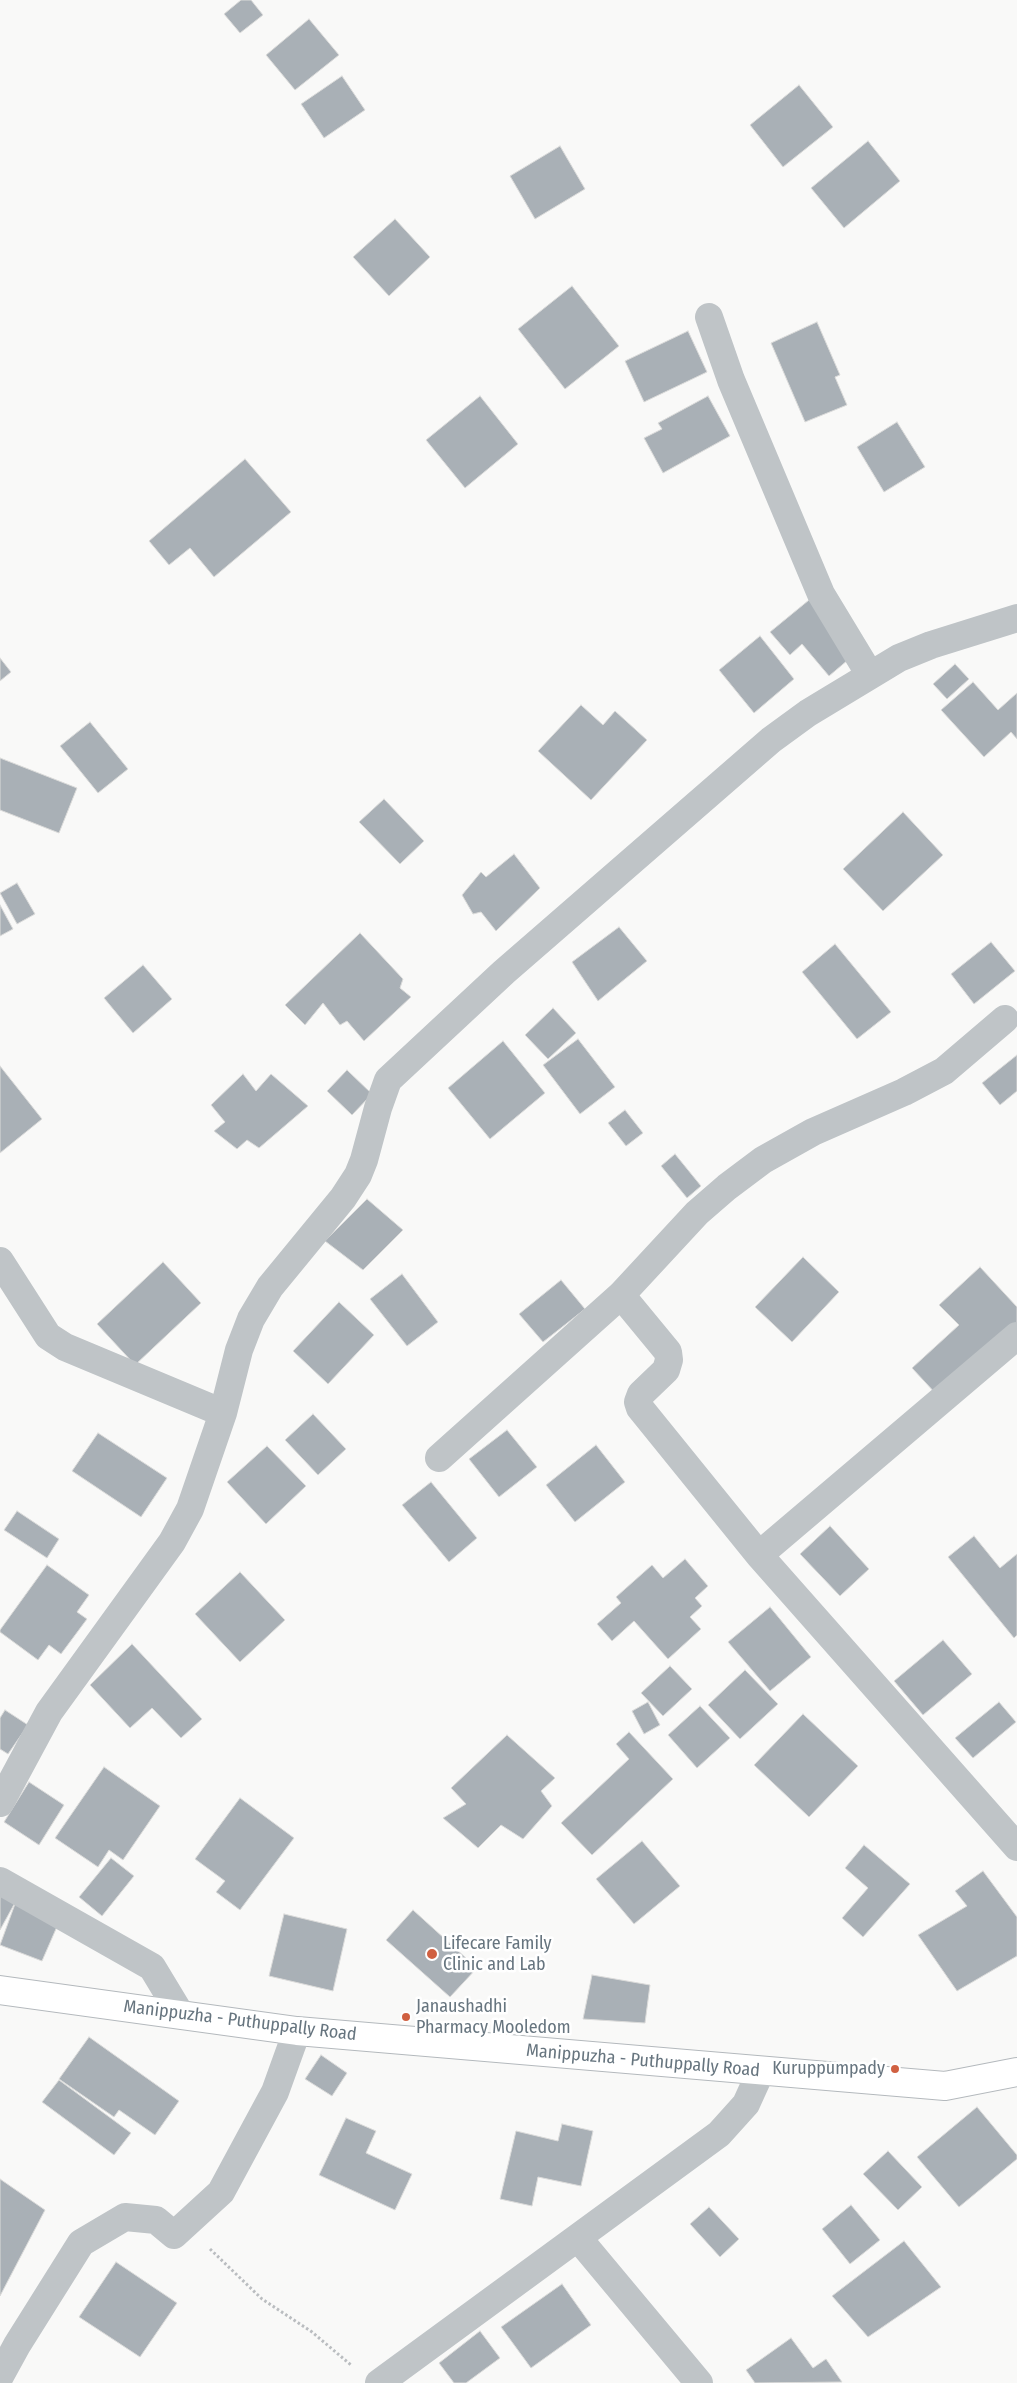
<!DOCTYPE html>
<html>
<head>
<meta charset="utf-8">
<style>
	body { margin:0 }
	canvas { display:block; background:#f9f9f8 }
</style>
</head>
<body>
<canvas width="1017" height="2383"></canvas>
<script>
const ctx = document.querySelector('canvas').getContext('2d');
ctx.lineJoin = 'round';
function fill(path, color) { ctx.fillStyle = color; ctx.fill(path, 'evenodd'); }
const shape = rows => new Path2D(rows.map(r => 'M' + r).join(''));
function stroke(path, color, width, dash) { ctx.strokeStyle = color; ctx.lineWidth = width; ctx.lineCap = dash ? 'butt' : 'round'; ctx.setLineDash(dash || []); ctx.stroke(path); }
function write(font, color, halo, rows, align = 'center') {
  ctx.font = font + ' "Fira Sans Condensed",sans-serif'; ctx.lineWidth = 5; ctx.setLineDash([]); ctx.textBaseline = 'middle'; ctx.strokeStyle = halo; ctx.fillStyle = color; for (const [text, x, y, turn = 0] of rows) {
    ctx.save(); ctx.translate(x, y); ctx.rotate((+turn || 0) * Math.PI / 180); ctx.textAlign = isNaN(turn) ? turn : align; if (halo) ctx.strokeText(text, 0, 0); ctx.fillText(text, 0, 0); ctx.restore();
  }
}
const building = shape([
	[241,0,251,0,263,15,240,33,224,14,241,0],
	[309,19,339,55,295,90,266,55,309,19],
	[342,76,365,110,324,138,301,104,342,76],
	[799,85,833,127,783,167,750,125,799,85],
	[868,141,900,181,844,228,811,188,868,141],
	[560,146,585,189,535,219,510,176,560,146],
	[395,219,430,257,389,296,353,257,395,219],
	[572,286,619,346,565,389,518,329,572,286],
	[817,322,840,375,835,377,847,405,805,422,771,343,817,322],
	[688,331,707,372,644,402,625,361,688,331],
	[480,396,518,444,465,488,426,440,480,396],
	[708,396,730,436,663,473,644,438,662,429,658,423,708,396],
	[897,422,925,467,884,492,857,447,897,422],
	[245,459,291,512,214,577,190,548,169,565,149,541,245,459],
	[809,600,855,654,829,676,802,644,790,655,770,632,809,600],
	[760,636,794,679,754,713,719,670,760,636],
	[0,658,11,672,0,681,0,658],
	[955,664,969,679,947,699,933,684,955,664],
	[973,682,998,710,1017,693,1017,739,1011,732,984,757,941,710,973,682],
	[581,705,603,725,615,711,647,740,591,800,538,751,581,705],
	[90,722,128,769,98,793,60,746,90,722],
	[0,758,77,788,59,833,0,810,0,758],
	[384,799,424,841,400,864,359,822,384,799],
	[903,812,943,855,883,911,843,869,903,812],
	[514,854,540,888,496,931,481,912,473,914,462,895,481,872,486,877,514,854],
	[17,883,35,914,17,924,0,893,17,883],
	[0,905,13,929,0,936,0,905],
	[619,927,647,961,598,1001,572,962,619,927],
	[360,933,403,979,400,988,411,997,364,1041,347,1021,340,1025,323,1003,305,1025,285,1005,360,933],
	[991,942,1015,971,974,1004,951,974,991,942],
	[835,944,891,1012,857,1039,802,972,835,944],
	[143,965,172,999,133,1033,104,998,143,965],
	[553,1008,576,1033,548,1059,525,1035,553,1008],
	[578,1039,615,1087,580,1114,543,1065,578,1039],
	[503,1041,545,1093,490,1139,448,1088,503,1041],
	[1017,1055,1017,1091,1000,1105,982,1083,1017,1055],
	[0,1066,42,1119,0,1153,0,1066],
	[347,1070,372,1094,352,1115,327,1091,347,1070],
	[243,1074,256,1091,271,1074,308,1106,259,1148,247,1140,237,1149,214,1131,225,1122,211,1105,243,1074],
	[625,1110,643,1133,626,1146,608,1123,625,1110],
	[675,1154,701,1186,687,1198,661,1166,675,1154],
	[367,1199,403,1230,363,1270,325,1241,367,1199],
	[803,1257,839,1292,792,1342,755,1307,803,1257],
	[163,1262,201,1303,135,1365,97,1324,163,1262],
	[980,1267,1017,1307,1017,1326,937,1395,912,1368,959,1325,939,1305,980,1267],
	[402,1274,438,1322,407,1346,370,1299,402,1274],
	[561,1280,585,1309,543,1342,519,1314,561,1280],
	[339,1302,374,1335,328,1384,293,1351,339,1302],
	[313,1414,346,1449,318,1475,285,1440,313,1414],
	[507,1430,537,1467,499,1497,469,1459,507,1430],
	[98,1433,167,1478,141,1517,72,1471,98,1433],
	[596,1445,625,1482,575,1522,546,1485,596,1445],
	[267,1446,306,1486,266,1524,227,1482,267,1446],
	[431,1482,477,1538,449,1562,402,1505,431,1482],
	[17,1511,59,1539,47,1558,4,1530,17,1511],
	[830,1526,869,1569,840,1596,800,1554,830,1526],
	[974,1536,1000,1568,1017,1554,1017,1635,1014,1638,948,1557,974,1536],
	[685,1559,708,1586,695,1598,702,1606,690,1617,701,1629,668,1659,634,1621,612,1641,597,1624,621,1603,616,1597,652,1565,663,1578,685,1559],
	[47,1565,89,1595,77,1612,87,1619,61,1654,49,1645,38,1660,0,1632,0,1630,47,1565],
	[240,1572,285,1620,240,1662,195,1614,240,1572],
	[770,1607,811,1657,770,1691,728,1642,770,1607],
	[943,1640,972,1674,923,1715,894,1681,943,1640],
	[132,1644,202,1719,181,1738,152,1708,130,1728,90,1685,132,1644],
	[670,1666,692,1689,663,1716,641,1693,670,1666],
	[745,1670,778,1704,740,1739,708,1705,745,1670],
	[648,1702,660,1725,644,1734,632,1711,648,1702],
	[999,1702,1016,1722,973,1758,955,1738,999,1702],
	[700,1706,730,1738,697,1768,668,1735,700,1706],
	[5,1710,28,1725,8,1754,0,1749,0,1718,5,1710],
	[803,1714,858,1766,809,1817,754,1765,803,1714],
	[629,1732,673,1779,592,1855,561,1823,629,1759,616,1744,629,1732],
	[507,1735,555,1778,541,1791,552,1806,523,1839,501,1825,478,1848,443,1818,466,1804,451,1788,507,1735],
	[104,1767,160,1806,123,1860,109,1850,98,1867,55,1838,104,1767],
	[29,1782,64,1805,39,1845,4,1822,29,1782],
	[240,1798,294,1838,240,1910,216,1892,225,1881,195,1859,240,1798],
	[642,1841,680,1886,634,1924,596,1879,642,1841],
	[864,1845,910,1884,863,1937,842,1918,868,1888,845,1868,864,1845],
	[111,1858,134,1876,102,1916,79,1897,111,1858],
	[983,1871,1017,1917,1017,1956,957,1991,918,1935,967,1906,955,1891,983,1871],
	[0,1890,17,1899,0,1930,0,1890],
	[15,1904,59,1922,42,1961,0,1945,15,1904],
	[413,1910,477,1968,450,1997,386,1940,413,1910],
	[284,1914,347,1929,333,1991,269,1976,284,1914],
	[592,1975,650,1985,645,2023,583,2019,592,1975],
	[89,2037,179,2101,155,2135,119,2110,114,2117,59,2079,89,2037],
	[321,2055,347,2073,332,2096,305,2079,321,2055],
	[59,2080,131,2133,114,2155,42,2102,59,2080],
	[977,2107,1017,2155,1017,2159,959,2207,917,2157,977,2107],
	[346,2118,376,2131,366,2153,412,2174,395,2210,319,2175,346,2118],
	[562,2124,593,2131,581,2186,538,2177,532,2206,500,2199,516,2131,558,2141,562,2124],
	[888,2151,922,2187,898,2210,863,2174,888,2151],
	[0,2179,45,2210,0,2296,0,2179],
	[851,2205,880,2240,850,2264,822,2229,851,2205],
	[709,2207,739,2239,720,2257,690,2224,709,2207],
	[904,2241,941,2287,868,2337,832,2296,904,2241],
	[116,2262,177,2303,140,2357,79,2317,116,2262],
	[562,2284,591,2325,531,2368,501,2327,562,2284],
	[480,2331,500,2358,466,2383,454,2383,439,2363,480,2331],
	[791,2338,813,2368,826,2359,842,2382,755,2383,746,2370,791,2338]
]);
fill(building, '#a9b0b6');
stroke(building, '#dbdbda', 1);
const secondary = shape([
	[0,1990,297,2031,945,2086,1017,2072]
]);
stroke(secondary, '#b4b9bd', 30);
stroke(shape([
	[210,2249,262,2299,312,2332,351,2365]
]), '#babdc0', 3, [2.5, 2.5]);
stroke(shape([
	[709,317,731,380,821,594,870,675],
	[0,1261,48,1336,65,1347,223,1413],
	[621,1295,668,1352,669,1360,666,1370,641,1394,638,1402,640,1408,759,1555,1017,1847],
	[439,1458,621,1295,697,1213,727,1187,763,1160,813,1132,904,1092,944,1071,1005,1019],
	[759,1555,1017,1336],
	[0,1803,49,1712,172,1542,190,1509,223,1413,239,1350,251,1319,270,1287,343,1198,358,1175,364,1160,378,1108,388,1080,504,972,771,740,808,713,899,658,931,645,1017,618],
	[0,1881,152,1967,181,2015],
	[578,2238,699,2383],
	[0,2376,17,2345,81,2243,125,2217,156,2220,174,2235,221,2192,275,2092,297,2031],
	[379,2383,719,2134,746,2104,761,2071]
]), '#bfc4c7', 28);
stroke(secondary, '#fff', 28);
for (const [x, y, r, color] of [
	[432,1954,6,"#d06041"],
	[406,2017,5,"#d06041"],
	[895,2069,5,"#d06041"]
]) { const dot = new Path2D(); dot.arc(x, y, r, 0, 2 * Math.PI); ctx.fillStyle = color; ctx.fill(dot); stroke(dot, '#fff', 2); }
write('18px', '#67757f', '#fff', [
	["Lifecare Family",443,1944],
	["Clinic and Lab",443,1965],
	["Janaushadhi",416,2007],
	["Pharmacy Mooledom",416,2028],
	["Kuruppumpady",885,2069,"right"]
], 'left');
write('18px', '#67757f', '#fff', [
	["Manippuzha - Puthuppally Road",240,2021,7],
	["Manippuzha - Puthuppally Road",643,2061,5]
]);
</script>
</body>
</html>
